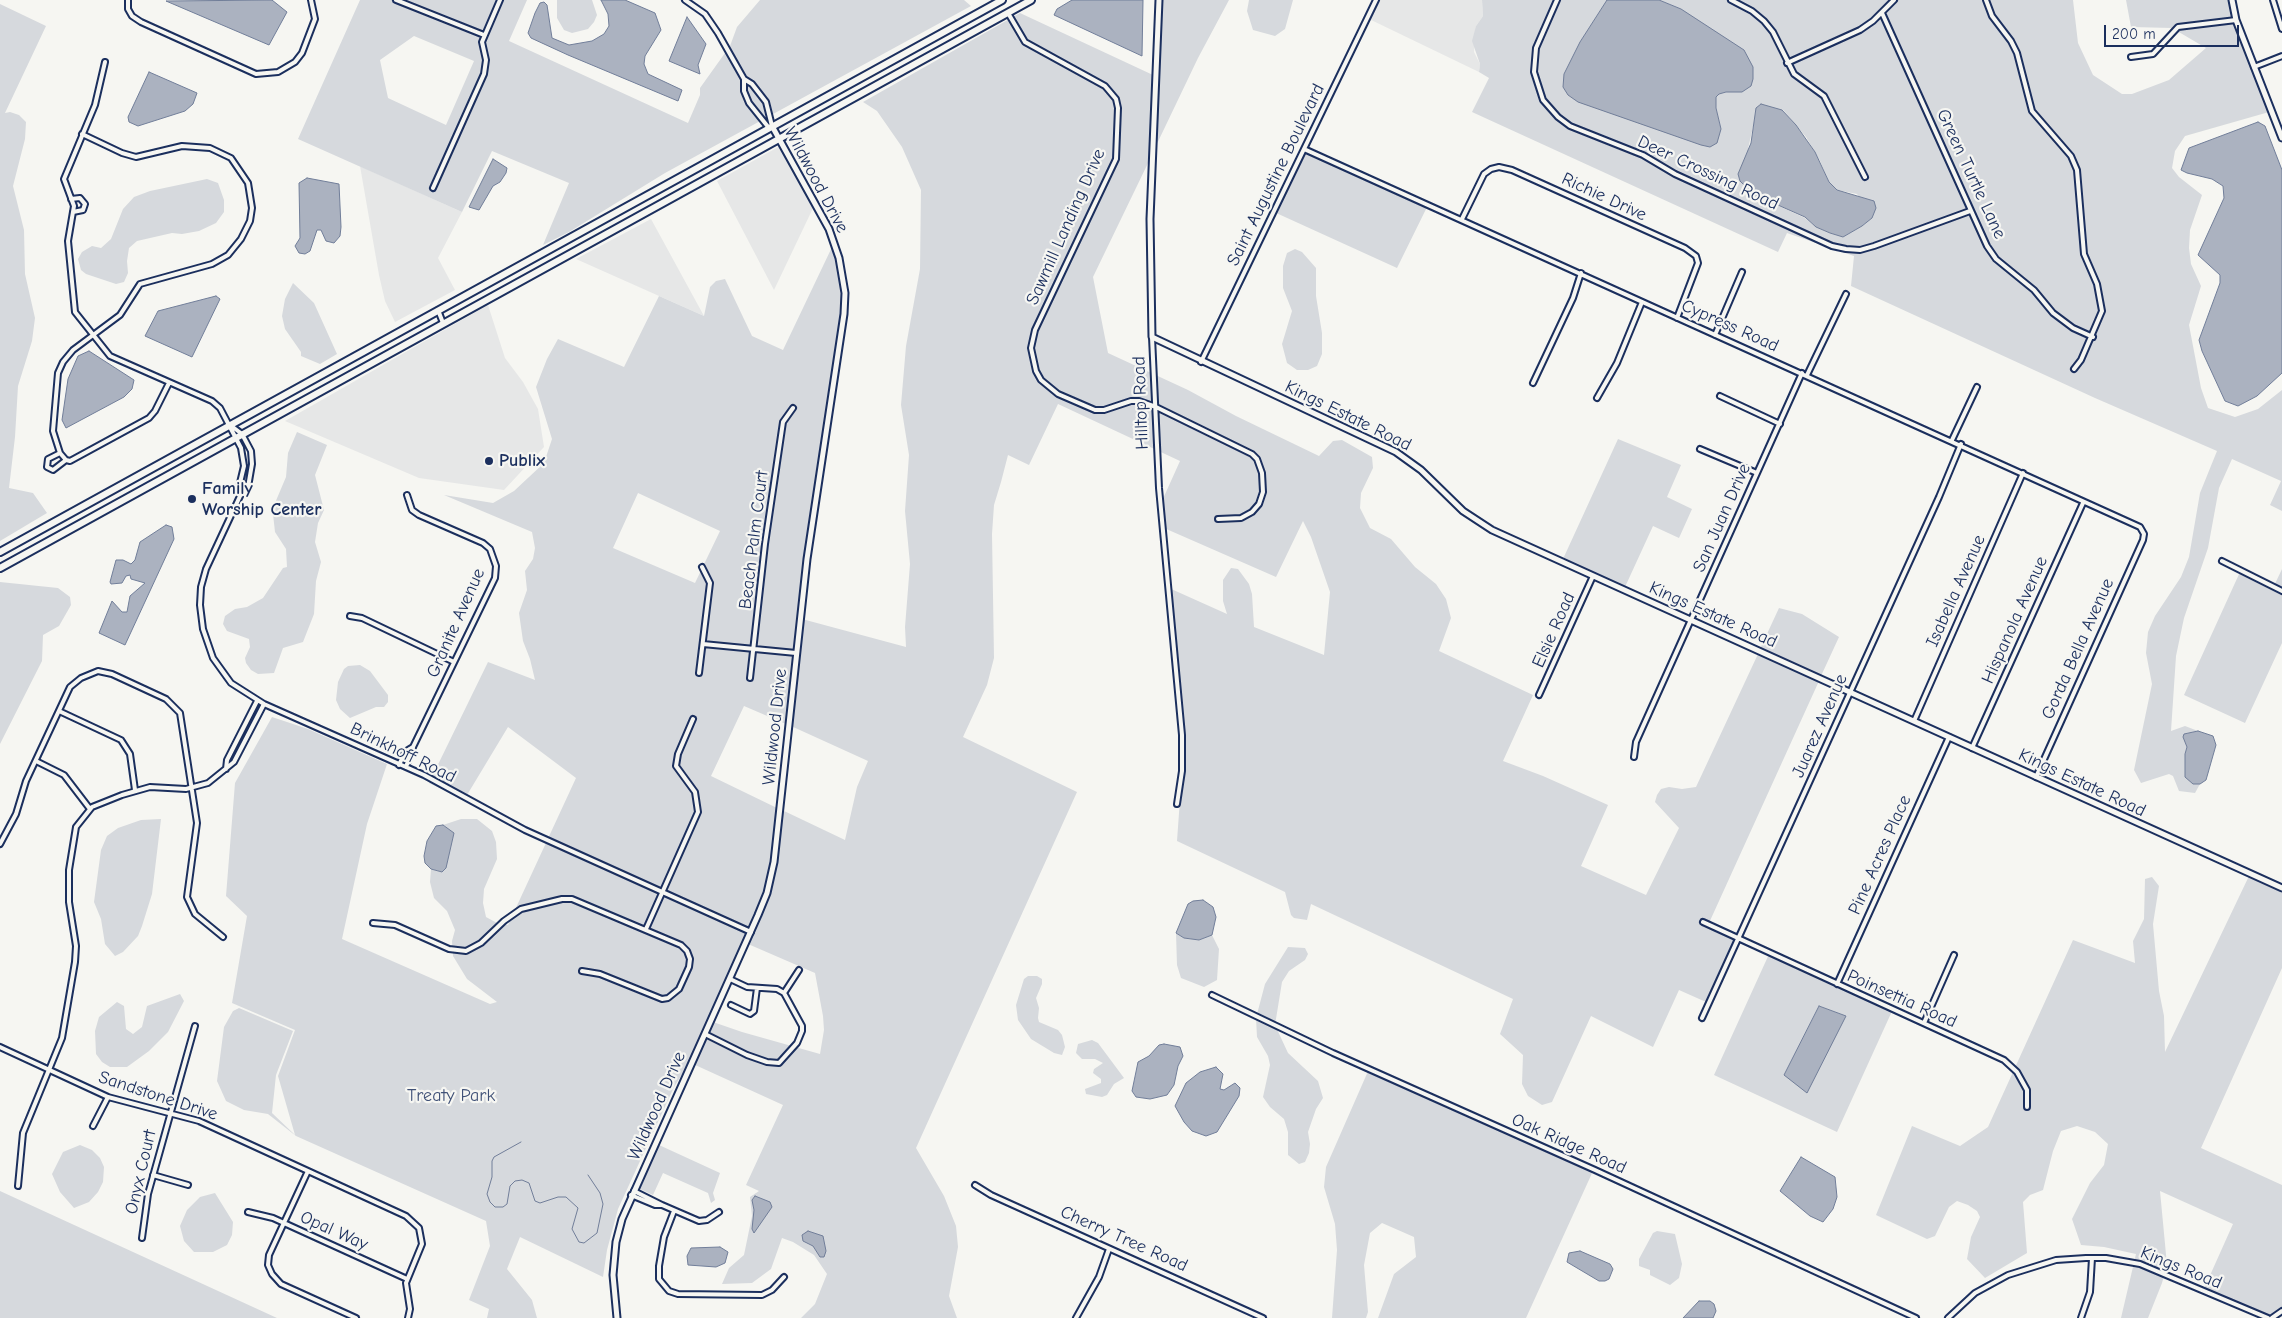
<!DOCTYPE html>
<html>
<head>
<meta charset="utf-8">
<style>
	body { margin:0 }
	#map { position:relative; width:2282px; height:1318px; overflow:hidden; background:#f6f6f2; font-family:"Comic Neue",sans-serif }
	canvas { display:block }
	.scale { position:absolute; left:2104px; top:25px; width:135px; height:22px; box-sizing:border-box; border:2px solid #1b2f5e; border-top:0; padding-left:6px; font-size:15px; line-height:18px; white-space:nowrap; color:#1b2f5e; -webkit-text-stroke:4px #f6f6f2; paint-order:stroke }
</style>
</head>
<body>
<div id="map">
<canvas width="2282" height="1318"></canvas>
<div class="scale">200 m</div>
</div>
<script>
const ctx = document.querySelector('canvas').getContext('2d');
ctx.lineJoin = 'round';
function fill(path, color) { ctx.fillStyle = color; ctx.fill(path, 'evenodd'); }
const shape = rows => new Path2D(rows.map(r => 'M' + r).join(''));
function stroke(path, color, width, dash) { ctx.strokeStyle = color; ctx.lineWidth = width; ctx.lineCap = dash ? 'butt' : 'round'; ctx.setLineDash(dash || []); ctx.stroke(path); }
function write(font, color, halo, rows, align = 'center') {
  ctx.font = font + ' "Comic Neue",sans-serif'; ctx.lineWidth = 4.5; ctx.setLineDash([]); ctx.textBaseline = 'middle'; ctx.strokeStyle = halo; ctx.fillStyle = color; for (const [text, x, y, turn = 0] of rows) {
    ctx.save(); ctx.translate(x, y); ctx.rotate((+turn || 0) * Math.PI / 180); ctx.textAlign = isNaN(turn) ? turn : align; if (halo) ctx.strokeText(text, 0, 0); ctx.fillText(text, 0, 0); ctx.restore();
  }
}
fill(shape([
	[1376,0,1482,0,1483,16,1476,26,1474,52,1480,64,1479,72,1367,18],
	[780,146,814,206,774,290,717,181],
	[360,166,462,212,438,258,455,290,395,322,385,301,379,275],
	[651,219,704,316,576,259],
	[488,305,505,358,523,382,538,409,544,447,504,490,419,478,285,421]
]), '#e6e7e7');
fill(shape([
	[360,0,527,0,509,41,688,123,700,95,700,88,730,46,737,27,760,0,964,0,971,6,665,173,569,232,543,245,569,183,492,151,462,212,298,139],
	[414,36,474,61,446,125,388,98,380,60],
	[557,0,592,0,597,15,594,22,588,29,572,33,564,30,557,18],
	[1161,0,1229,0,1198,58,1154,150],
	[1249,0,1293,0,1285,29,1275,36,1253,30,1247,11],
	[1482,0,1607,0,1580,42,1652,127,1710,147,1721,129,1716,108,1716,97,1719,94,1726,92,1742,92,1681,9,1659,0,2073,0,2078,43,2093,75,2122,94,2132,94,2169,80,2206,48,2172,28,2131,27,2126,0,2230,0,2269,112,2185,136,2175,151,2172,168,2179,177,2202,195,2190,230,2189,248,2191,264,2201,286,2189,325,2201,388,2208,408,2235,417,2258,409,2282,390,2282,511,2270,505,2281,481,2232,459,2219,488,2208,548,2184,618,2176,656,2171,731,2185,726,2198,731,2184,734,2187,747,2185,754,2193,784,2200,784,2195,793,2179,791,2173,776,2169,774,2141,783,2134,770,2152,684,2146,653,2148,632,2155,616,2181,577,2189,557,2200,493,2217,451,2095,398,1851,286,1854,256,1787,233,1778,252,1472,112,1489,78,1479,72,1480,64,1472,41,1476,26,1483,16],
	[1783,110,1806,137,1820,161,1829,182,1837,190,1857,194,1872,218,1862,226,1843,237,1830,233,1816,227,1805,218,1753,194,1748,149,1755,118],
	[0,4,46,26,5,113,10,112,19,115,26,122,25,139,13,186,24,230,25,274,35,318,32,341,18,386,15,437,9,488,33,493,47,513,0,541],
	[1020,13,1153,75,1149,161,1093,277,1108,353,1188,390,1236,416,1319,456,1333,441,1342,440,1372,457,1373,468,1361,493,1360,508,1370,528,1391,539,1415,567,1436,584,1446,599,1451,618,1439,651,1533,695,1503,761,1543,776,1608,805,1581,866,1646,895,1679,828,1655,802,1657,795,1661,789,1669,787,1682,789,1696,787,1758,654,1819,681,1709,923,1736,936,1706,1002,1679,990,1653,1047,1591,1016,1552,1102,1542,1105,1528,1096,1522,1084,1523,1055,1500,1034,1513,999,1311,904,1307,920,1294,918,1291,915,1285,892,1177,841,1184,743,1169,588,1227,614,1223,601,1223,580,1231,568,1238,569,1249,584,1252,594,1254,627,1324,655,1330,592,1311,537,1303,521,1276,577,1164,528,1162,501,1180,461,1058,404,1029,465,1008,455,1001,482,994,505,992,534,994,658,987,685,963,737,1077,792,916,1148,944,1196,956,1226,958,1247,949,1296,957,1318,801,1318,815,1304,827,1274,814,1255,793,1242,782,1238,771,1269,752,1283,722,1284,729,1268,744,1255,752,1216,750,1197,759,1191,746,1185,783,1105,693,1064,713,1022,742,1032,820,1054,824,1030,823,1016,815,973,748,944,764,909,773,878,782,810,845,840,857,787,868,761,791,726,802,619,906,647,905,627,910,564,905,511,909,455,901,405,906,346,920,269,921,190,902,147,877,111,863,102],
	[1306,146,1429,203,1397,268,1274,212],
	[207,179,218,183,224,200,224,212,216,223,199,231,182,234,172,233,137,241,129,248,127,261,128,273,124,282,116,284,86,274,81,270,78,259,82,252,92,246,101,248,111,239,123,209,134,197,150,191],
	[833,245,841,279,841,314,805,559,786,724,744,706,711,776,777,808,772,862,765,893,715,1006,688,1065,674,1087,618,1209,607,1250,603,1277,520,1237,507,1269,532,1300,537,1318,487,1318,489,1309,469,1300,490,1246,486,1221,296,1136,268,1114,244,1110,226,1101,217,1081,224,1027,233,1011,239,1008,293,1031,276,1075,272,1113,295,1135,278,1076,295,1030,232,1003,247,916,226,896,235,783,272,717,308,729,387,764,367,824,342,939,490,1004,497,1002,467,979,453,956,452,941,455,930,447,911,434,898,430,882,431,869,442,872,454,834,443,825,461,819,477,819,492,831,496,842,497,859,484,889,483,903,486,917,497,923,508,925,576,778,508,727,464,800,429,783,488,662,535,680,530,659,523,641,519,613,527,590,525,571,533,559,535,548,532,532,444,495,493,503,514,491,544,463,552,439,536,387,547,359,558,339,624,367,659,296,704,316,710,287,716,281,725,279,752,336,783,350],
	[638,493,720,531,695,583,613,548],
	[1295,249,1302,252,1316,268,1316,296,1322,333,1322,354,1317,366,1308,370,1297,370,1287,363,1282,344,1292,311,1283,288,1283,266,1287,253],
	[293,283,314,303,337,354,320,364,301,356,301,352,285,329,282,316,285,299],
	[297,432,327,445,315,475,324,510,318,523,315,542,321,562,316,581,314,614,303,642,283,648,274,673,258,674,251,670,246,663,245,658,250,647,249,639,227,631,223,624,225,616,235,609,247,607,263,598,283,568,287,567,286,549,275,532,273,514,275,503,286,477,288,453],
	[1618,439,1681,465,1667,497,1692,509,1679,538,1653,526,1625,587,1563,559],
	[2282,569,2282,643,2245,723,2184,695,2240,572,2273,588],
	[0,582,58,588,70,597,71,605,59,626,43,635,42,661,0,744],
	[1779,608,1802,614,1839,637,1821,676,1760,649],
	[360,665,370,671,388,695,388,702,384,707,376,707,350,718,340,709,336,700,338,682,344,669,348,666],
	[161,819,152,894,142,926,138,936,123,952,115,956,105,944,101,919,94,902,101,850,107,836,118,828,141,820],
	[2249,876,2282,891,2282,968,2201,1148,2282,1185,2282,1312,2279,1318,2266,1318,2203,1291,2233,1224,2160,1191,2167,1265,2162,1283,2148,1318,2121,1318,2136,1254,2104,1247,2081,1245,2072,1219,2090,1183,2104,1165,2108,1144,2095,1132,2077,1126,2061,1131,2053,1151,2043,1190,2030,1195,2023,1202,2027,1253,1985,1278,1967,1259,1971,1237,1980,1217,1977,1211,1968,1205,1957,1201,1949,1207,1935,1236,1927,1239,1876,1215,1912,1126,1960,1146,1988,1127,2073,940,2135,963,2133,941,2144,919,2145,879,2152,877,2159,886,2153,924,2159,991,2164,1016,2165,1052],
	[1176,933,1184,938,1199,940,1212,935,1219,949,1217,980,1204,987,1181,978,1177,965],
	[1288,947,1305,948,1308,954,1305,960,1289,971,1282,982,1275,1025,1288,1053,1318,1081,1323,1098,1316,1109,1308,1132,1310,1144,1309,1153,1305,1162,1299,1164,1288,1155,1288,1132,1284,1119,1270,1107,1263,1097,1270,1065,1268,1056,1257,1037,1256,1018,1265,984],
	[1770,952,1893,1009,1837,1132,1714,1075],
	[1819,1006,1846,1016,1784,1075],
	[1028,976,1037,976,1042,979,1042,984,1036,998,1039,1008,1038,1018,1039,1022,1058,1030,1062,1035,1065,1047,1062,1055,1054,1053,1031,1039,1018,1020,1016,1005,1024,979],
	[180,994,184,1001,168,1032,149,1051,127,1067,110,1067,102,1062,96,1054,95,1031,99,1017,117,1002,124,1006,126,1029,133,1034,142,1027,147,1006],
	[1092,1040,1098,1043,1124,1078,1114,1084,1107,1095,1102,1097,1086,1094,1085,1089,1101,1083,1101,1079,1093,1073,1094,1069,1103,1063,1095,1059,1082,1059,1076,1053,1078,1044],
	[1369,1069,1593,1171,1526,1318,1378,1318,1394,1274,1416,1257,1414,1237,1382,1223,1370,1233,1364,1265,1368,1312,1366,1318,1332,1318,1337,1250,1335,1224,1324,1187,1326,1167],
	[80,1145,92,1150,100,1158,104,1167,103,1182,98,1192,89,1202,74,1208,60,1192,52,1174,63,1152],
	[659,1145,720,1173,713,1193,715,1200,711,1203,708,1193,663,1173,653,1195,640,1189],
	[0,1191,277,1318,0,1318],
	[215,1193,233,1222,232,1235,227,1245,213,1252,194,1252,184,1241,180,1226,187,1210,200,1197],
	[1657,1231,1675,1234,1682,1264,1679,1278,1670,1285,1650,1275,1650,1270,1639,1266,1639,1259,1653,1233]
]), '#d6d9dd');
const water = shape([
	[272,0,287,12,269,45,166,1,272,0],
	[601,0,625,0,655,13,661,30,645,56,644,64,648,74,682,90,678,101,568,55,531,38,528,33,535,13,540,3,544,2,547,5,552,38,569,45,592,41,604,34,609,26,608,14,601,0],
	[1072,0,1143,0,1142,56,1054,15,1057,9,1072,0],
	[1607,0,1659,0,1681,9,1744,50,1753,67,1753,79,1751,86,1742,92,1726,92,1719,94,1716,97,1716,108,1721,129,1717,143,1710,147,1701,145,1578,102,1568,95,1563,87,1564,74,1580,42,1607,0],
	[687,17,706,44,698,65,700,74,669,61,687,17],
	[149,72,197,93,193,104,185,111,138,126,129,122,128,117,149,72],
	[1761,104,1782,110,1796,125,1815,152,1829,182,1837,190,1874,201,1876,208,1872,218,1862,226,1843,237,1830,233,1816,227,1805,217,1753,194,1740,181,1738,174,1751,143,1756,108,1761,104],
	[2258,122,2265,126,2282,170,2282,373,2257,396,2238,406,2225,401,2202,351,2199,340,2220,283,2220,275,2198,255,2224,198,2223,186,2212,179,2187,173,2181,170,2189,148,2258,122],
	[493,159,507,168,506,173,500,182,493,186,479,210,469,207,493,159],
	[307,178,339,184,341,227,340,236,334,243,326,241,321,230,317,230,310,251,305,254,299,253,295,246,300,238,299,183,307,178],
	[216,296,220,299,192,357,145,336,158,311,216,296],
	[89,351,134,380,132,389,124,397,66,428,62,420,68,379,78,356,89,351],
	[166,525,172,527,174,539,125,645,99,633,112,601,122,612,127,612,130,596,145,583,131,579,130,575,126,576,122,583,111,584,110,582,116,560,123,560,131,564,135,560,140,542,166,525],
	[2198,731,2213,736,2216,745,2206,780,2200,784,2193,784,2185,777,2185,754,2187,747,2183,737,2184,734,2198,731],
	[443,825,454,833,446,868,442,872,431,869,425,863,424,856,427,841,436,826,443,825],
	[1203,900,1213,907,1216,917,1212,935,1199,940,1184,938,1176,933,1188,904,1193,901,1203,900],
	[1819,1006,1846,1016,1807,1093,1784,1075,1819,1006],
	[1164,1044,1180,1047,1183,1056,1178,1066,1174,1085,1167,1095,1150,1099,1136,1097,1132,1091,1138,1062,1149,1056,1159,1045,1164,1044],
	[1216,1067,1223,1074,1220,1089,1224,1090,1235,1083,1240,1088,1239,1096,1217,1132,1206,1136,1192,1131,1184,1122,1175,1106,1186,1083,1200,1072,1216,1067],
	[1801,1157,1835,1177,1837,1197,1833,1209,1823,1222,1810,1216,1780,1191,1801,1157],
	[755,1196,770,1202,772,1207,754,1233,752,1229,754,1210,752,1200,755,1196],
	[808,1231,823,1236,826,1251,824,1257,820,1257,813,1246,803,1241,802,1235,808,1231],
	[720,1247,728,1252,725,1263,716,1267,688,1265,687,1256,691,1248,720,1247],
	[1580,1251,1610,1264,1613,1269,1609,1279,1605,1281,1599,1281,1567,1262,1569,1253,1580,1251],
	[1699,1301,1710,1301,1714,1304,1716,1311,1713,1318,1683,1318,1699,1301]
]);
fill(water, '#abb2c0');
stroke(water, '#717e99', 1);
stroke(shape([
	[521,1142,494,1157,492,1161,492,1177,487,1194,490,1202,495,1207,503,1207,507,1204,510,1186,515,1181,522,1180,529,1183,535,1201,540,1203,558,1197,566,1197,578,1208,572,1229,579,1242,584,1243,597,1233,603,1204,600,1193,588,1175]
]), '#717e99', 1);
const minor = shape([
	[128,0,128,9,132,16,141,22,256,74,278,72,295,62,302,53,315,19,311,0],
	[396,0,484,35],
	[685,0,705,14,718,33,744,79,744,91,749,103,769,128],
	[1557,0,1536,48,1534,72,1543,100,1558,117,1570,126,1643,155,1675,174,1832,246,1846,249,1860,250,1874,246,1970,211],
	[1731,0,1752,11,1764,21,1773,32,1794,74,1824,96,1865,177],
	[1986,0,1992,16,2011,41,2017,53,2032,111,2071,156,2077,170,2084,254,2097,284,2102,311,2081,360,2074,369],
	[2273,0,2282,29],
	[1008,13,1025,42,1105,86,1116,99,1118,108,1116,159,1035,330,1031,348,1036,371,1041,380,1058,394,1095,410,1104,410,1131,401,1139,401,1156,407,1252,454,1257,459,1262,473,1263,492,1259,504,1252,512,1241,518,1218,519],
	[1882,13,1987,246,1996,259,2034,290,2053,313,2073,328,2093,337],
	[2131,57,2153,54,2178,27,2236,20],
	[105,62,95,105,64,179,74,206,68,241,75,312,110,356,212,401,220,408,241,448,244,466,239,487,241,494],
	[1787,63,1860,30,1873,21,1894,0],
	[2254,67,2282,56],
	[744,79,752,84,766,102,772,126],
	[82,134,122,153,136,157,182,146,210,148,231,158,248,183,252,208,250,221,241,239,228,255,212,264,140,284,120,315,73,350,63,362,58,373,53,431,60,453,66,460,70,461,149,418,155,411,169,383],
	[1304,149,2140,527,2144,534,2143,540,2036,777],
	[433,188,484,74,486,60,482,42,500,0],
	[71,199,80,198,85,204,83,210,73,212],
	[1462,219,1484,174,1491,169,1499,167,1512,170,1685,248,1696,256,1698,263,1677,318],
	[438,310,443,323],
	[1715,335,1742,272],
	[1152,337,1159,488,1182,735,1182,771,1177,804],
	[1201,362,1376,0],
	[1807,375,1846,294],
	[1533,383,1573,298,1581,273],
	[1720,396,1780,424],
	[1597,398,1617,363,1642,302],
	[230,425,242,434,251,451,252,464,248,487,247,490,241,494,206,569,201,587,200,605,203,629,213,658,231,683,264,704,424,775,525,830,751,932],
	[1952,440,1977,387],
	[1700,449,1757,473],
	[60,453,48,459,47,467,53,470,66,460],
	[2222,561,2282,591],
	[350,616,362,618,454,662],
	[703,644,796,653],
	[699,673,710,583,702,567],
	[750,678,765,544,783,422,793,408],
	[1539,695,1593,576],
	[59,711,121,740,130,754,135,790],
	[1914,721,2023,473],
	[1972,748,2083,503],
	[1634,757,1636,742,1802,373],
	[36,761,64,775,90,809],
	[399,765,405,752,413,747],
	[406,767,413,747,495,578,496,566,490,549,483,543,419,515,412,510,407,495],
	[226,769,227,760,257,701],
	[0,844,16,814,26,781,70,687,81,678,98,671,112,674,166,699,180,713,197,823,187,897,195,914,223,937],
	[1703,922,2004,1060,2017,1072,2027,1090,2027,1107],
	[373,923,395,925,449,949,466,951,481,943,504,921,521,909,562,899,572,899,681,945,687,951,690,959,689,967,679,989,668,998,662,999,600,974,582,971],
	[646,929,698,812,695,792,676,766,678,754,693,719],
	[730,979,747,987,777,989,784,993],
	[1837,984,1949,737],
	[784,993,799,970],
	[1212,995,1333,1053,1595,1170,1916,1318],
	[731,1005,750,1014,754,1011,757,988],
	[1702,1018,1939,497,1961,444],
	[1924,1023,1954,955],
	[705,1034,747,1055,767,1062,779,1063,797,1043,802,1031,802,1026,784,993],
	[0,1047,108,1097,199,1121,308,1171],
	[93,1126,108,1097],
	[153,1175,188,1185],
	[975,1185,991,1195,1263,1318],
	[18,1186,23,1133,62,1038,75,962,76,946,69,902,69,870,76,827,92,807,122,795,150,787,186,789,208,783,234,762,264,704],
	[631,1195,655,1205,662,1205,634,1191],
	[662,1205,699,1221,707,1220,719,1212],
	[674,1211,664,1237,659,1266,659,1279,669,1291,678,1294,762,1295,772,1290,784,1277],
	[248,1212,273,1218,407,1279],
	[142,1238,148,1194,195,1026],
	[356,1318,281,1284,272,1274,268,1265,269,1255,308,1171,406,1216,419,1228,422,1244,406,1283,410,1309,408,1318],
	[1076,1318,1099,1277,1109,1249],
	[1948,1318,1975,1293,2008,1275,2056,1260,2086,1258,2106,1258,2140,1264,2268,1318],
	[2081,1318,2090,1292,2092,1258],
	[2272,1318,2282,1311]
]);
const tertiary = shape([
	[1159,0,1150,219,1152,337,1396,452,1421,470,1463,511,1492,530,2282,888],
	[2232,0,2236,20,2282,138],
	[617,1318,613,1275,616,1242,622,1219,758,915,767,893,774,862,807,559,844,314,845,293,839,258,829,229,772,126]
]);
const trunk = shape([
	[0,552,1002,0],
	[0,568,1031,0]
]);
stroke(minor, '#1b2f5e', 8);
stroke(tertiary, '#1b2f5e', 9);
stroke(trunk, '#1b2f5e', 10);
stroke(minor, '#f6f6f2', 4);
stroke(tertiary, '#f6f6f2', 5);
stroke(trunk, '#f6f6f2', 6);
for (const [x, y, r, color] of [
	[489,461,5,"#1b2f5e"],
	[192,499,5,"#1b2f5e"]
]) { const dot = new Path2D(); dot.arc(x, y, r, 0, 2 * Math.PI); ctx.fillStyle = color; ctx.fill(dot); stroke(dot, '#f6f6f2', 2); }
write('18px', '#1b2f5e', '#f6f6f2', [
	["Deer Crossing Road",1708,173,25],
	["Green Turtle Lane",1971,174,65],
	["Saint Augustine Boulevard",1276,175,-64],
	["Wildwood Drive",816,180,62],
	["Richie Drive",1604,197,25],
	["Sawmill Landing Drive",1066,227,-66],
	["Cypress Road",1730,326,24],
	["Hilltop Road",1141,403,-92],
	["Kings Estate Road",1348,416,26],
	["San Juan Drive",1722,518,-66],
	["Beach Palm Court",754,540,-83],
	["Isabella Avenue",1956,591,-66],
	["Kings Estate Road",1713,615,24],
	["Hispanola Avenue",2015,620,-66],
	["Granite Avenue",456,623,-66],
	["Elsie Road",1554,630,-66],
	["Gorda Bella Avenue",2078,649,-66],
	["Juarez Avenue",1820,726,-66],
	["Wildwood Drive",775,727,-84],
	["Brinkhoff Road",403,753,26],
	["Kings Estate Road",2082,783,25],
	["Pine Acres Place",1880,855,-66],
	["Poinsettia Road",1902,999,24],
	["Sandstone Drive",158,1096,18],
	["Wildwood Drive",657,1106,-66],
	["Oak Ridge Road",1569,1144,24],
	["Onyx Court",141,1172,-77],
	["Opal Way",334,1231,24],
	["Cherry Tree Road",1124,1239,24],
	["Kings Road",2181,1268,22]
]);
write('bold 18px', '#1b2f5e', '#f6f6f2', [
	["Publix",499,461],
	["Family",202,489],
	["Worship Center",202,510]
], 'left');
write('18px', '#405177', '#f6f6f2', [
	["Treaty Park",451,1096]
]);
</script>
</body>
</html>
